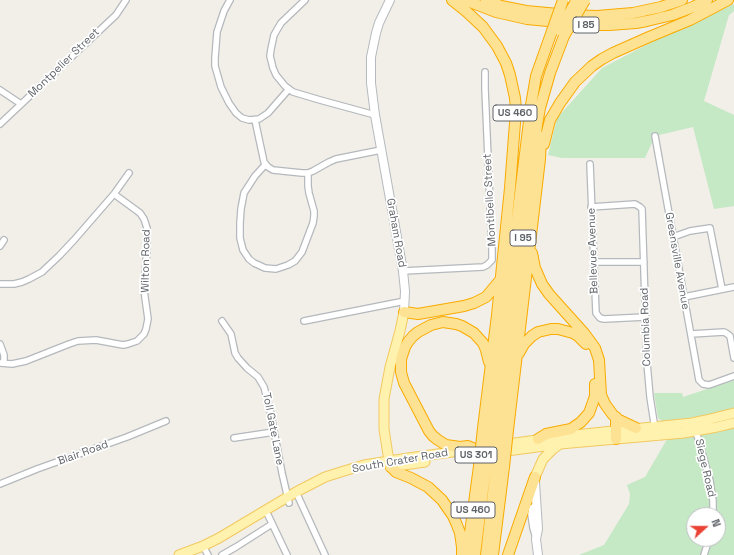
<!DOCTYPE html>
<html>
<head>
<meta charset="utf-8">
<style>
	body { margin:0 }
	#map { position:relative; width:734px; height:555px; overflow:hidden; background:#f1efe8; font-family:"Space Grotesk",sans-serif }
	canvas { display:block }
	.north { position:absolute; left:686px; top:507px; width:40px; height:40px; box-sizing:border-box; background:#fff; border:1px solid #bfc1c3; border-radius:50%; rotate:69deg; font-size:11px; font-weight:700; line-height:16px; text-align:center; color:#5f6368 }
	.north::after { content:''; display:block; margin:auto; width:14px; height:18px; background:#ea4335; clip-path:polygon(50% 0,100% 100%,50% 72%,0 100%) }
</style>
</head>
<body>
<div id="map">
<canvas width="734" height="555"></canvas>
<div class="north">N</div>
</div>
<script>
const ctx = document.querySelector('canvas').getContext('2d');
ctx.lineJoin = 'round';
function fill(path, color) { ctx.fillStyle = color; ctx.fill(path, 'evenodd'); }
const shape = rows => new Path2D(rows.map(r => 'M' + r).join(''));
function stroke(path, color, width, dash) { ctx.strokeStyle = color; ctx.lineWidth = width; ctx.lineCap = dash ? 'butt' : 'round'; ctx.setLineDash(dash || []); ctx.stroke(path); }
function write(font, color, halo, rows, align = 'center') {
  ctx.font = font + ' "Space Grotesk",sans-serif'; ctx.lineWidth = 3.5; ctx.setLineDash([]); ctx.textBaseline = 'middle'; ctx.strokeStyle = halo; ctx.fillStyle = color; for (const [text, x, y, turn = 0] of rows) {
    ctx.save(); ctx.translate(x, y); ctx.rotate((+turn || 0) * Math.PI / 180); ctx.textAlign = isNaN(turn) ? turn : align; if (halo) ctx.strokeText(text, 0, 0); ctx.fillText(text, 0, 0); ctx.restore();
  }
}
fill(shape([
	[734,4,734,11,729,15,704,101,734,115,734,206,714,209,693,127,655,136,645,158,562,158,548,155,557,118,602,68,654,41],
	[734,380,734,408,714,414,683,419,662,421,658,418,654,393,682,393,683,397],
	[734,427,734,555,579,555,604,545,629,504,630,494,627,485,645,477,666,441,670,438],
	[694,515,718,515,718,539,694,539]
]), '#c5e8c5');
const minor = shape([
	[230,0,224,11,217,32,215,58,215,66,221,87,229,103,236,113,242,118,249,120,259,119,268,113,289,89],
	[305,0,281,23,274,35,271,49,270,56,273,68,276,75,285,86,293,92,320,100,375,115],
	[0,90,21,104],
	[255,120,264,162,268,167,273,170,302,173,308,173,313,171,329,162,336,159,381,150],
	[0,124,116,15,126,0],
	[655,136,699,380,703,384,709,385,734,376],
	[590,164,596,313,600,318,604,319,645,317],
	[265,165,255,176,244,193,241,209,240,223,240,238,243,250,249,259,254,263,265,268,276,269,288,265,295,261,302,252,313,223,314,216,314,211,309,193,308,186,308,173],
	[591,207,635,204,640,207,642,209,647,363,650,397,655,429],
	[673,237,690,231,710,228,722,289],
	[0,246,4,240],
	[594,262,644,262],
	[403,271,483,267,487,265,492,260,492,250,485,89,485,72],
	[0,284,14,284,22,282,29,279,42,272,59,256,74,240,114,194,129,173],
	[684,297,734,287],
	[222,321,231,334,235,353,238,358,247,368,258,377,264,387,270,410,282,473,289,503],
	[304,321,405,301],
	[691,334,724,332,726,333,730,336,734,358],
	[0,344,4,355,4,363],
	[0,363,12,364,26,361,69,344,78,341,96,340,123,345,128,344,137,341,144,334,146,329,148,319,144,290,147,250,147,228,144,219,140,213,114,194],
	[695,430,698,438,710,481,713,501,713,515],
	[234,438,274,432],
	[0,484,37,469,127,437,166,421],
	[296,492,325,555],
	[536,505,532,508,531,514,533,528,536,538],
	[268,515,287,555],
	[203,546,208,555],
	[222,555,236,547,272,524],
	[704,555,709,539]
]);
const secondary = shape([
	[390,0,379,23,376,33,371,57,371,83,375,115,403,271,405,291,404,312],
	[535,482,538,529,536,539,538,555]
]);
const primary = shape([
	[500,445,574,435,692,423,706,420,734,413],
	[499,452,560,444,684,433,717,427,734,423],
	[391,466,388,455,384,429,384,399,390,367,400,331,404,312],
	[390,467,425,462],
	[535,477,543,459,553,449,560,444],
	[179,555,203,546,219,538,296,492,325,477,344,471,364,465,408,458,467,450]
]);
const motorway = shape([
	[452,0,467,12,483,27,497,46,506,63,510,75,515,98,516,110,510,188,497,315,483,428],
	[465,0,496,12,527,19,590,25,609,25,636,23,647,21,672,15,693,7,707,0],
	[486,0,501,6,526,11,569,15,597,16,633,13,661,7,682,0],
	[544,144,550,120,560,103,575,82,592,66,602,59,613,53,649,37,690,20,728,0],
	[532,253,535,268,542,284,549,294,584,333,595,348,599,360,601,395,605,404,613,415,619,420,636,428],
	[404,312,418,314,464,306,474,303,486,297,501,279],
	[519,353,524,344,532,336,538,332,551,329,558,329,573,333,578,336,586,344],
	[616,417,616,439],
	[491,429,531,105,536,76,552,31],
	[501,429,537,125,540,108,550,73,564,36],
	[508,430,540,159,541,137],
	[538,439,546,434,571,429,581,422,589,413,593,402,595,396,595,384],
	[475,449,468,446,460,447,446,445,438,440,433,436,429,431,404,383,401,372,401,359,405,347,408,342,413,336,418,332,431,325,443,322,456,324,462,326,474,333,483,343,486,350,489,362],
	[391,467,396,472,411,478,428,487,442,500,453,516,457,525,460,533,462,547,462,555],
	[467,555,479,466],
	[475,555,486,466],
	[486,555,496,466],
	[493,555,504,467],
	[508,555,535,477]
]);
stroke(minor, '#b5b8bc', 8);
stroke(secondary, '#b6babf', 10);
stroke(primary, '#f2c960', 11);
stroke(motorway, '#f9ab00', 12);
stroke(minor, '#fff', 5.5);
stroke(secondary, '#fff', 8);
stroke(primary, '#fff2af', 9);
stroke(motorway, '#fde293', 10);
const motorwayBridge = shape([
	[559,30,575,3],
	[552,31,563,0],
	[564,36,585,0],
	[479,466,483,428],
	[486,466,491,429],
	[496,466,501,429],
	[504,467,508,430]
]);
stroke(motorwayBridge, '#f9ab00', 12, []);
stroke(motorwayBridge, '#fde293', 10);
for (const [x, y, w] of [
	[586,25,26],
	[515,113,44],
	[523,238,26],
	[476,455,42],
	[473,510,44]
]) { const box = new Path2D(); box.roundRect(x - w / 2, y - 8, w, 16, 3); ctx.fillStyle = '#fff'; ctx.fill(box); stroke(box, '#5f6368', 1); }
write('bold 10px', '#5f6368', null, [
	["I 85",586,25],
	["US 460",515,113],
	["I 95",523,238],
	["US 301",476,455],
	["US 460",473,510]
]);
write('11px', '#5f6368', '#fff', [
	["Montpelier Street",64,63,-44],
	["Montibello Street",490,200,-93],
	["Graham Road",396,233,80],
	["Bellevue Avenue",593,251,-92],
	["Wilton Road",146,261,-89],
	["Greensville Avenue",677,261,80],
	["Columbia Road",646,327,-92],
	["Toll Gate Lane",273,429,79],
	["Blair Road",83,453,-20],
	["South Crater Road",400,461,-10],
	["Siege Road",705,468,77]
]);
</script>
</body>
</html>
